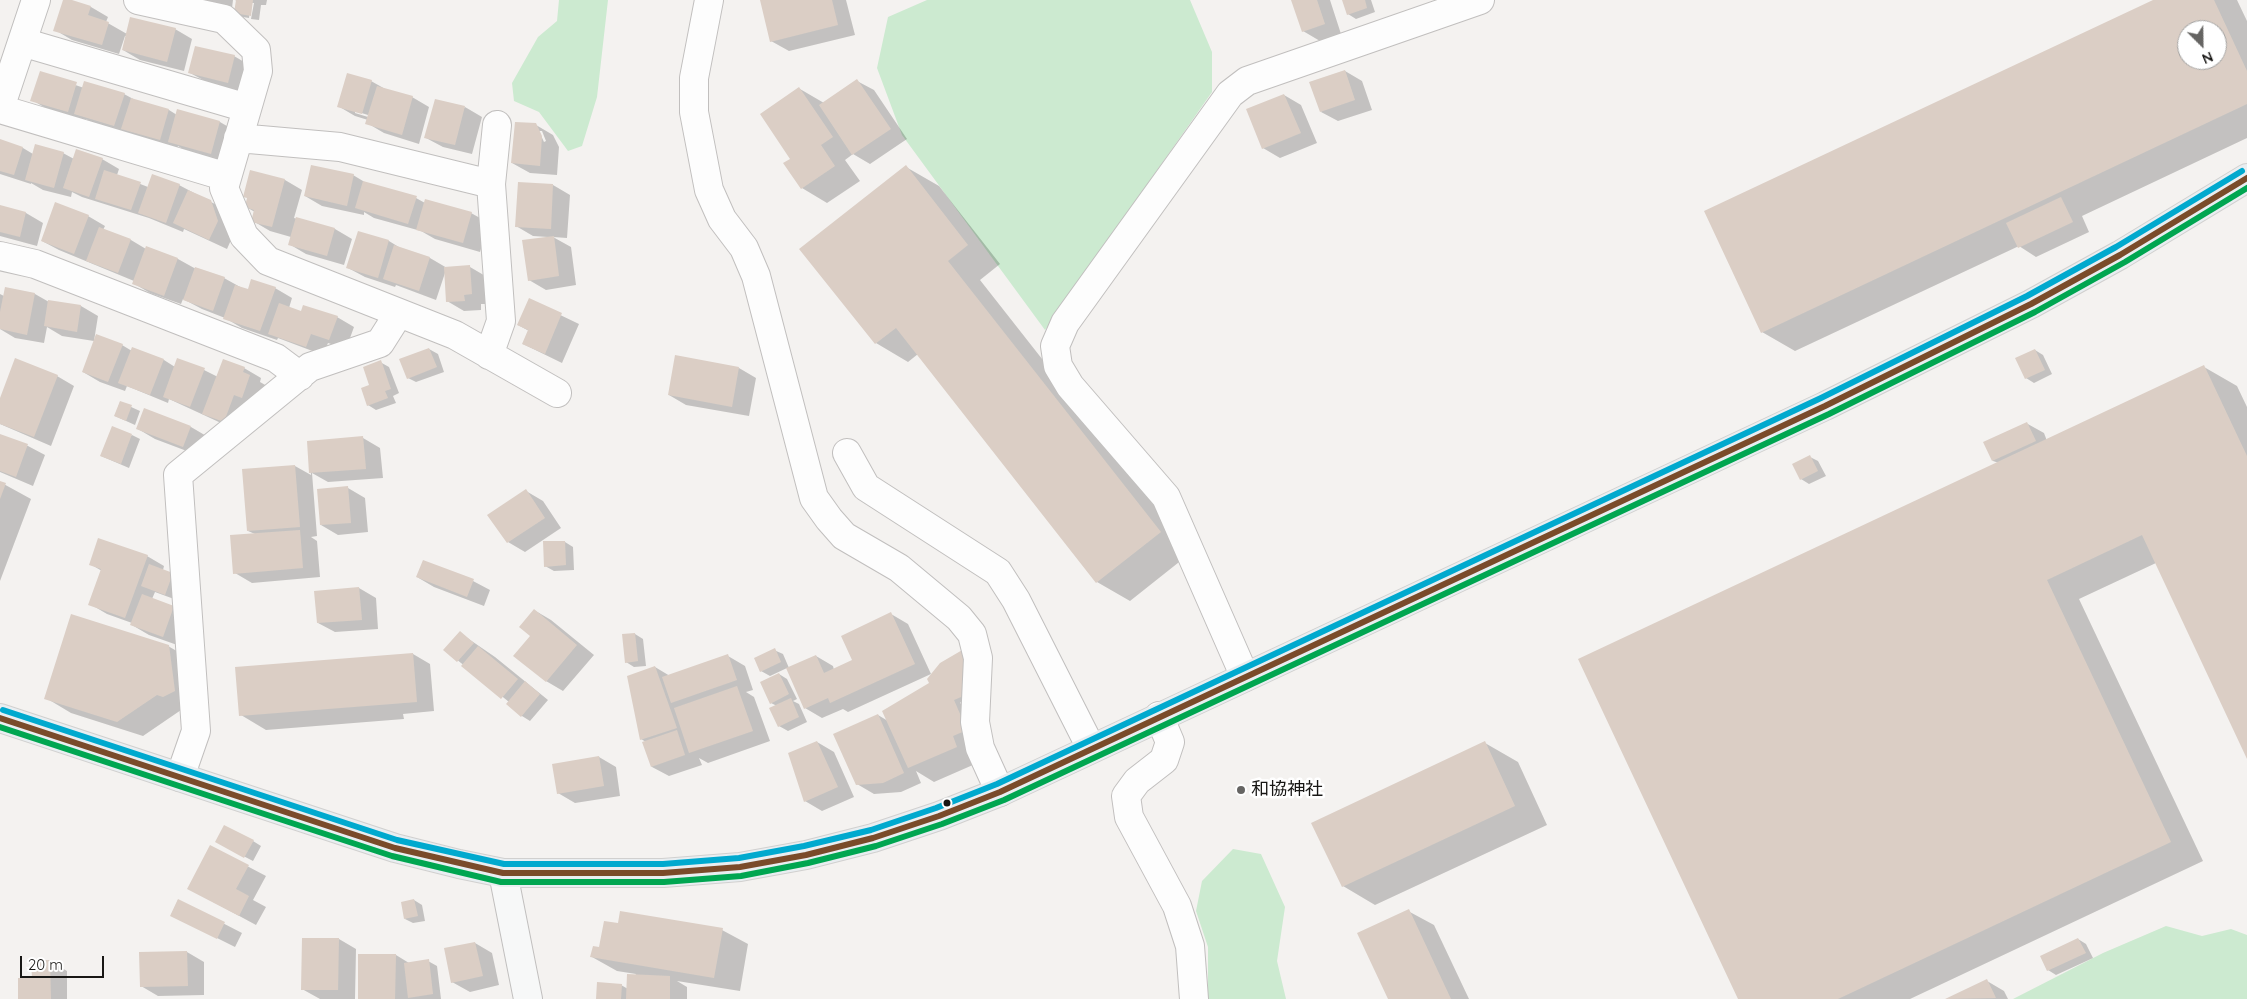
<!DOCTYPE html>
<html>
<head>
<meta charset="utf-8">
<style>
	body { margin:0 }
	#map { position:relative; width:2247px; height:999px; overflow:hidden; background:#f4f2f0; font-family:Quicksand,sans-serif }
	canvas { display:block }
	.north { position:absolute; left:2177px; top:20px; width:50px; height:50px; box-sizing:border-box; background:#fff; border:1px solid #a3a2a1; border-radius:50%; rotate:157deg; font-size:14px; font-weight:700; line-height:20px; text-align:center; color:#181715 }
	.north::after { content:''; display:block; margin:auto; width:18px; height:22px; background:#656462; clip-path:polygon(50% 0,100% 100%,50% 72%,0 100%) }
	.scale { position:absolute; left:20px; top:956px; width:84px; height:22px; box-sizing:border-box; border:2px solid #181715; border-top:0; padding-left:6px; font-size:15px; line-height:18px; white-space:nowrap; color:#181715; -webkit-text-stroke:4px #fff; paint-order:stroke }
</style>
</head>
<body>
<div id="map">
<canvas width="2247" height="999"></canvas>
<div class="north">N</div>
<div class="scale">20 m</div>
</div>
<script>
const ctx = document.querySelector('canvas').getContext('2d');
ctx.lineJoin = 'round';
function fill(path, color) { ctx.fillStyle = color; ctx.fill(path, 'evenodd'); }
const shape = rows => new Path2D(rows.map(r => 'M' + r).join(''));
function stroke(path, color, width, dash) { ctx.strokeStyle = color; ctx.lineWidth = width; ctx.lineCap = dash ? 'butt' : 'round'; ctx.setLineDash(dash || []); ctx.stroke(path); }
function write(font, color, halo, rows, align = 'center') {
  ctx.font = font + ' Quicksand,"Noto Sans JP",sans-serif'; ctx.lineWidth = 5; ctx.setLineDash([]); ctx.textBaseline = 'middle'; ctx.strokeStyle = halo; ctx.fillStyle = color; for (const [text, x, y, turn = 0] of rows) {
    ctx.save(); ctx.translate(x, y); ctx.rotate((+turn || 0) * Math.PI / 180); ctx.textAlign = isNaN(turn) ? turn : align; if (halo) ctx.strokeText(text, 0, 0); ctx.fillText(text, 0, 0); ctx.restore();
  }
}
fill(shape([
	[559,0,608,0,597,97,582,146,568,151,539,112,514,101,512,83,538,37,557,21],
	[927,0,1190,0,1212,52,1212,92,1045,330,902,135,877,68,888,17],
	[1233,849,1261,854,1285,907,1277,961,1286,999,1208,999,1208,947,1196,911,1202,881],
	[2166,926,2202,936,2231,929,2247,935,2247,999,2013,999,2103,953]
]), '#ccead0');
fill(shape([
	[64,0,91,7,108,17,106,22,127,34,175,29,192,39,184,71,140,60,123,50,127,36,125,36,119,54,72,40,55,30],
	[193,0,233,0,232,8],
	[235,0,267,0,266,5,261,5,259,20,251,19,254,3,251,3,249,18,243,17,235,12,237,1],
	[761,0,846,0,855,35,789,51,771,41],
	[1293,0,1330,0,1341,34,1320,41,1303,31],
	[1343,0,1371,0,1375,12,1356,19,1348,14],
	[2156,0,2237,0,2247,21,2247,138,2082,216,2089,232,2036,257,2019,246,1795,351,1762,332],
	[2187,30,2217,30,2217,60,2187,60],
	[234,56,251,66,245,92,207,82,190,73],
	[1345,71,1362,81,1372,110,1338,121,1321,112],
	[41,73,84,88,124,94,137,101,169,110,177,115,220,122,237,132,228,163,186,151,178,146,177,148,93,123,86,119,85,121,49,110,32,100],
	[371,81,387,90,412,97,429,107,419,144,384,133,367,123,368,120,355,116,338,106],
	[355,111,368,115,368,117,355,113],
	[857,81,874,90,907,139,870,164,853,154,845,160,860,181,827,203,802,188,800,89,824,103],
	[1284,95,1301,105,1317,143,1280,158,1263,148],
	[465,107,482,117,472,154,443,147,426,138],
	[536,125,553,135,559,147,557,175,530,173,512,163],
	[539,131,542,131,546,141,544,142],
	[0,140,23,148,33,154,63,153,74,159,102,159,119,169,117,175,148,187,179,185,228,211,235,231,227,249,184,229,183,232,149,218,82,197,72,192,71,197,43,190,31,183,31,184,0,174],
	[906,167,939,186,1000,264,980,280,1193,551,1130,601,1097,582,918,354,908,362,876,343],
	[251,171,285,180,302,190,294,218,335,229,352,239,344,265,306,254,289,244,291,237,270,231,253,221,255,212,246,207],
	[353,175,368,184,416,198,425,203,471,213,489,223,480,252,435,239,421,231,374,218,364,212,364,215,322,206,305,196],
	[553,185,570,195,567,238,553,237,571,247,576,285,546,290,529,280,548,237,533,236,516,226],
	[0,206,26,213,43,223,37,246,0,236],
	[88,216,105,226,103,230,131,240,146,249,147,247,178,259,196,269,224,278,242,288,249,291,275,288,292,298,289,308,301,312,337,317,354,327,346,349,328,343,323,355,278,338,277,340,242,328,225,318,202,309,183,299,181,304,150,293,133,283,134,281,59,250,42,241],
	[359,233,389,241,402,249,430,258,447,268,470,267,487,277,489,304,481,304,481,310,464,311,447,301,445,273,436,300,396,285,395,287,365,277,348,268],
	[6,289,35,294,49,302,81,306,98,316,94,341,62,336,47,327,44,343,15,338,0,329,0,294,4,296],
	[529,300,579,324,562,363,523,344,529,331,518,325],
	[122,345,132,351,133,349,164,360,175,367,204,370,218,377,244,368,261,378,260,382,267,386,221,423,169,399,168,403,127,386,125,391,100,382,83,372],
	[429,349,438,354,444,372,416,382,408,378],
	[2035,350,2043,355,2052,374,2034,383,2026,378],
	[380,362,389,367,399,393,393,396,396,403,376,410,368,405,371,386],
	[2204,367,2237,386,2247,407,2247,756,2156,563,2079,599,2203,861,1910,999,1739,999,1999,463,1993,461,1985,443,2026,423,2044,433,2047,441],
	[739,368,756,378,749,416,686,405,669,395],
	[57,376,74,386,51,446,0,424,0,401],
	[120,402,140,411,135,425,115,416],
	[191,427,208,437,200,456,155,439,138,429],
	[0,435,28,446,45,455,33,486,0,472],
	[132,435,140,439,129,468,101,456],
	[363,438,380,448,383,478,328,482,312,473,317,536,311,537,317,541,320,577,252,583,235,573,255,534,248,531,295,466,311,475,308,442],
	[1810,457,1818,461,1826,476,1809,484,1801,479],
	[0,482,31,499,0,581],
	[348,488,365,498,368,532,338,535,321,525,318,490],
	[526,491,543,501,561,528,525,552,508,542],
	[565,542,573,547,574,570,554,571,545,566],
	[147,556,164,566,163,570,173,574,174,599,155,592,152,599,174,607,180,646,149,635,132,625,132,623,107,614,90,604,102,571,90,564],
	[417,577,473,581,490,590,484,606,434,587],
	[359,588,376,598,378,629,335,632,318,623],
	[534,610,551,620,594,655,563,691,546,681,531,636],
	[891,614,908,624,931,674,848,712,843,709,822,718,805,708,787,668,770,676,761,671,774,650,783,654,789,668,816,656,833,666,834,670,854,661],
	[460,633,495,657,548,700,530,721,522,716,507,704,509,702,445,650],
	[635,634,643,639,646,666,634,667,626,662],
	[168,646,194,661,184,708,143,736,71,713,46,698],
	[413,654,430,664,434,711,403,714,404,719,266,730,241,715],
	[728,656,745,666,753,690,746,692,754,697,770,741,708,763,699,758,702,765,669,776,652,767,646,742,641,739,655,667,670,676],
	[941,664,972,709,960,702,974,732,982,761,934,782,916,771,921,783,901,792,874,794,857,784,878,715,888,721,929,685],
	[779,674,787,679,797,699,793,701,799,704,807,722,788,731,779,726,777,706,771,703],
	[817,742,834,752,854,797,822,811,805,801],
	[1485,743,1518,762,1547,825,1375,905,1343,886],
	[599,757,616,767,620,796,575,803,558,793],
	[253,841,261,846,253,861,224,846],
	[211,847,266,876,253,900,266,907,256,925,206,898],
	[178,900,242,933,235,947,171,915],
	[414,900,422,905,425,921,413,923,405,919],
	[1408,911,1434,925,1469,999,1389,999],
	[722,930,748,944,740,991,677,981,687,987,687,999,597,999,621,985,628,989,636,974,617,971,592,957,600,948],
	[339,939,356,949,355,999,320,999,302,989],
	[2078,939,2086,944,2093,958,2056,975,2048,970],
	[475,943,492,953,499,985,470,992,452,982],
	[187,952,204,962,204,995,158,996,141,986],
	[396,955,409,963,428,961,437,966,441,999,359,999],
	[50,961,67,971,67,999,19,999,33,979],
	[1987,981,2004,991,2008,999,1948,999]
]), '#0003');
fill(shape([
	[63,0,72,0,91,6,88,15,109,22,102,45,53,31],
	[236,0,253,0,251,16,234,13],
	[760,0,832,0,838,25,770,42],
	[1291,0,1317,0,1325,24,1302,32],
	[1342,0,1365,0,1367,8,1347,15],
	[2153,0,2214,0,2247,71,2247,104,1761,333,1704,211],
	[2187,30,2217,30,2217,60,2187,60],
	[130,17,176,28,167,62,122,50],
	[195,46,235,55,228,83,188,73],
	[1345,70,1355,100,1320,112,1309,82],
	[40,71,77,82,68,112,30,101],
	[347,73,372,80,362,114,337,107],
	[857,79,891,129,852,155,819,105],
	[84,81,125,93,114,126,74,114],
	[377,86,413,96,402,135,365,124],
	[799,87,833,137,821,145,835,166,801,189,783,163,790,159,760,114],
	[1284,94,1301,133,1262,149,1246,109],
	[131,98,169,109,160,140,121,129],
	[435,99,465,106,455,145,424,138],
	[177,109,220,121,211,154,168,142],
	[515,122,536,123,542,136,540,166,511,163],
	[0,139,23,147,14,175,0,171],
	[35,144,64,152,54,188,25,180],
	[76,149,103,158,89,197,63,188],
	[311,165,354,174,347,206,304,196],
	[906,165,968,245,948,261,1161,532,1096,583,896,328,875,344,799,249],
	[104,170,141,182,131,210,95,199],
	[250,170,285,179,272,227,251,222,254,210,245,207,247,198,243,197],
	[152,174,180,184,166,223,138,213],
	[363,181,417,196,408,224,355,208],
	[518,182,553,184,551,229,515,227],
	[188,190,211,200,218,221,209,240,173,223],
	[2061,197,2073,222,2018,248,2006,223],
	[425,199,472,212,463,243,416,230],
	[55,202,89,215,74,254,41,241],
	[0,205,26,212,20,237,0,232],
	[296,217,335,228,327,256,288,245],
	[99,227,131,239,118,273,86,261],
	[358,231,389,240,378,278,346,268],
	[554,236,559,276,528,281,522,240],
	[394,245,430,257,419,291,383,279],
	[146,246,178,258,164,296,132,284],
	[470,265,472,294,464,295,465,301,446,302,444,267],
	[195,267,225,277,213,311,183,300],
	[251,279,276,287,260,331,223,319,235,285,248,289],
	[5,287,35,293,27,335,0,329,0,312],
	[529,298,562,313,545,354,522,344,528,330,517,325],
	[48,300,81,305,77,332,44,326],
	[279,303,301,311,303,305,338,316,329,340,311,334,306,347,268,334],
	[96,334,123,344,108,382,82,372],
	[132,347,164,359,150,395,118,383],
	[429,348,437,367,407,379,399,359],
	[2035,349,2045,370,2025,379,2015,358],
	[675,355,739,367,732,407,668,395],
	[15,358,58,375,34,437,0,424,0,398],
	[177,358,205,368,190,407,163,397],
	[223,359,245,367,243,372,250,375,242,398,234,395,224,422,202,414],
	[381,360,391,389,385,391,388,398,367,406,361,388,369,385,363,367],
	[2204,365,2247,456,2247,759,2142,535,2047,580,2171,842,1838,999,1738,999,1578,659],
	[120,401,132,405,126,421,114,416],
	[144,408,191,426,183,447,136,429],
	[2027,422,2036,441,1992,461,1983,442],
	[112,426,132,434,121,464,100,456],
	[0,434,28,444,16,477,0,471],
	[363,436,366,469,309,473,307,441],
	[1810,455,1818,471,1800,480,1792,464],
	[295,465,300,527,247,531,242,469],
	[0,481,6,483,0,499],
	[348,486,351,523,320,525,317,489],
	[526,489,545,518,507,543,487,515],
	[300,530,303,568,233,574,230,535],
	[98,538,148,555,125,618,88,605,101,569,89,565],
	[543,541,565,541,566,565,544,567],
	[423,560,474,579,467,597,416,577],
	[149,564,173,573,165,595,141,586],
	[359,587,362,620,317,623,314,591],
	[142,594,174,606,163,637,130,625],
	[534,609,577,645,546,682,513,656,530,636,519,627],
	[891,612,915,664,830,703,828,698,804,709,786,668,816,655,824,673,852,660,841,636],
	[71,614,169,645,175,691,163,697,157,695,117,722,44,699],
	[460,631,474,643,457,662,443,650],
	[635,633,638,661,625,663,622,634],
	[478,646,518,679,501,699,461,666],
	[775,648,781,662,760,672,754,658],
	[964,649,968,694,954,700,967,730,953,736,957,747,908,768,882,711,929,683,927,679,940,663],
	[413,653,417,702,239,716,235,667],
	[728,654,737,680,671,703,662,677],
	[655,666,677,728,640,740,627,676],
	[779,673,789,694,770,704,760,682],
	[525,681,540,694,521,717,506,704],
	[737,686,753,731,689,753,674,708],
	[791,698,799,717,778,727,769,708],
	[878,714,904,773,883,783,856,785,833,734],
	[677,730,685,755,651,767,642,742],
	[817,741,838,787,804,802,788,753],
	[1485,741,1515,806,1342,887,1311,823],
	[599,756,604,786,557,794,552,764],
	[224,825,254,840,244,858,215,842],
	[210,845,249,865,236,889,249,896,239,916,187,889],
	[178,899,225,922,217,939,170,916],
	[414,899,418,916,404,919,401,902],
	[1409,909,1451,999,1388,999,1357,933],
	[620,911,723,928,714,978,590,957,593,946,599,947,604,921,618,923],
	[302,938,339,938,338,990,301,990],
	[2078,938,2086,953,2047,971,2040,956],
	[475,942,483,976,451,983,444,948],
	[187,951,188,986,140,987,139,952],
	[358,954,396,954,395,999,358,999],
	[429,959,433,994,408,998,404,963],
	[31,960,50,960,51,999,18,999,18,978,32,978],
	[627,974,670,976,670,999,626,999],
	[1987,979,1996,998,1945,999],
	[597,982,622,984,621,999,596,999]
]), '#dbcec5');
const street = shape([
	[138,0,224,19,256,50,258,71,224,188,244,236,268,261,455,335,557,393],
	[709,0,694,78,694,112,709,190,722,219,744,248,756,276,814,498,829,519,844,536,899,568,959,618,972,634,978,658,975,722,980,748,1000,792],
	[22,42,247,108],
	[0,108,36,0],
	[0,109,227,177],
	[238,138,340,147,491,184],
	[0,256,35,264,276,358,300,376],
	[489,355,501,321,491,184,497,125],
	[847,453,866,487,998,572,1016,600,1091,748],
	[1245,677,1166,497,1070,386,1058,366,1055,346,1065,323,1230,94,1247,81,1480,0],
	[1159,716,1170,742,1164,760,1137,781,1126,796,1129,817,1177,906,1190,946,1194,999],
	[180,777,196,731,178,475,310,367,380,343,399,313]
]);
const secondary = shape([
	[503,873,528,999]
]);
const highway = shape([
	[0,718,395,848,459,864,503,873,663,873,740,867,806,855,873,838,939,816,1000,792,1825,406,2031,304,2120,255,2247,178]
]);
stroke(street, '#c1bfbe', 30);
stroke(secondary, '#c1bfbe', 30);
stroke(highway, '#d1d0cf', 30);
stroke(street, '#fdfdfd', 28);
stroke(secondary, '#f7f8f8', 28);
stroke(highway, '#e9eef1', 28);
stroke(shape([
	[0,718,395,848,503,873,663,873,740,867,806,855,873,838,939,816,1000,792,1825,406,2031,304,2120,255,2247,178]
]), '#7a4b2a', 6);
stroke(shape([
	[0,727,392,856,501,882,664,882,741,876,808,863,876,846,942,824,1004,800,1829,414,2035,312,2125,262,2247,188]
]), '#00a651', 6);
stroke(shape([
	[3,710,397,840,504,864,663,864,739,858,804,846,871,830,936,808,997,784,1821,398,2027,296,2116,247,2242,171]
]), '#00a9ce', 6);
for (const [x, y, r, color] of [
	[1241,790,5,"#656462"],
	[947,803,4.5,"#181715"]
]) { const dot = new Path2D(); dot.arc(x, y, r, 0, 2 * Math.PI); ctx.fillStyle = color; ctx.fill(dot); stroke(dot, '#fff', 2); }
write('18px', '#181715', '#fff', [
	["和協神社",1251,790]
], 'left');
</script>
</body>
</html>
